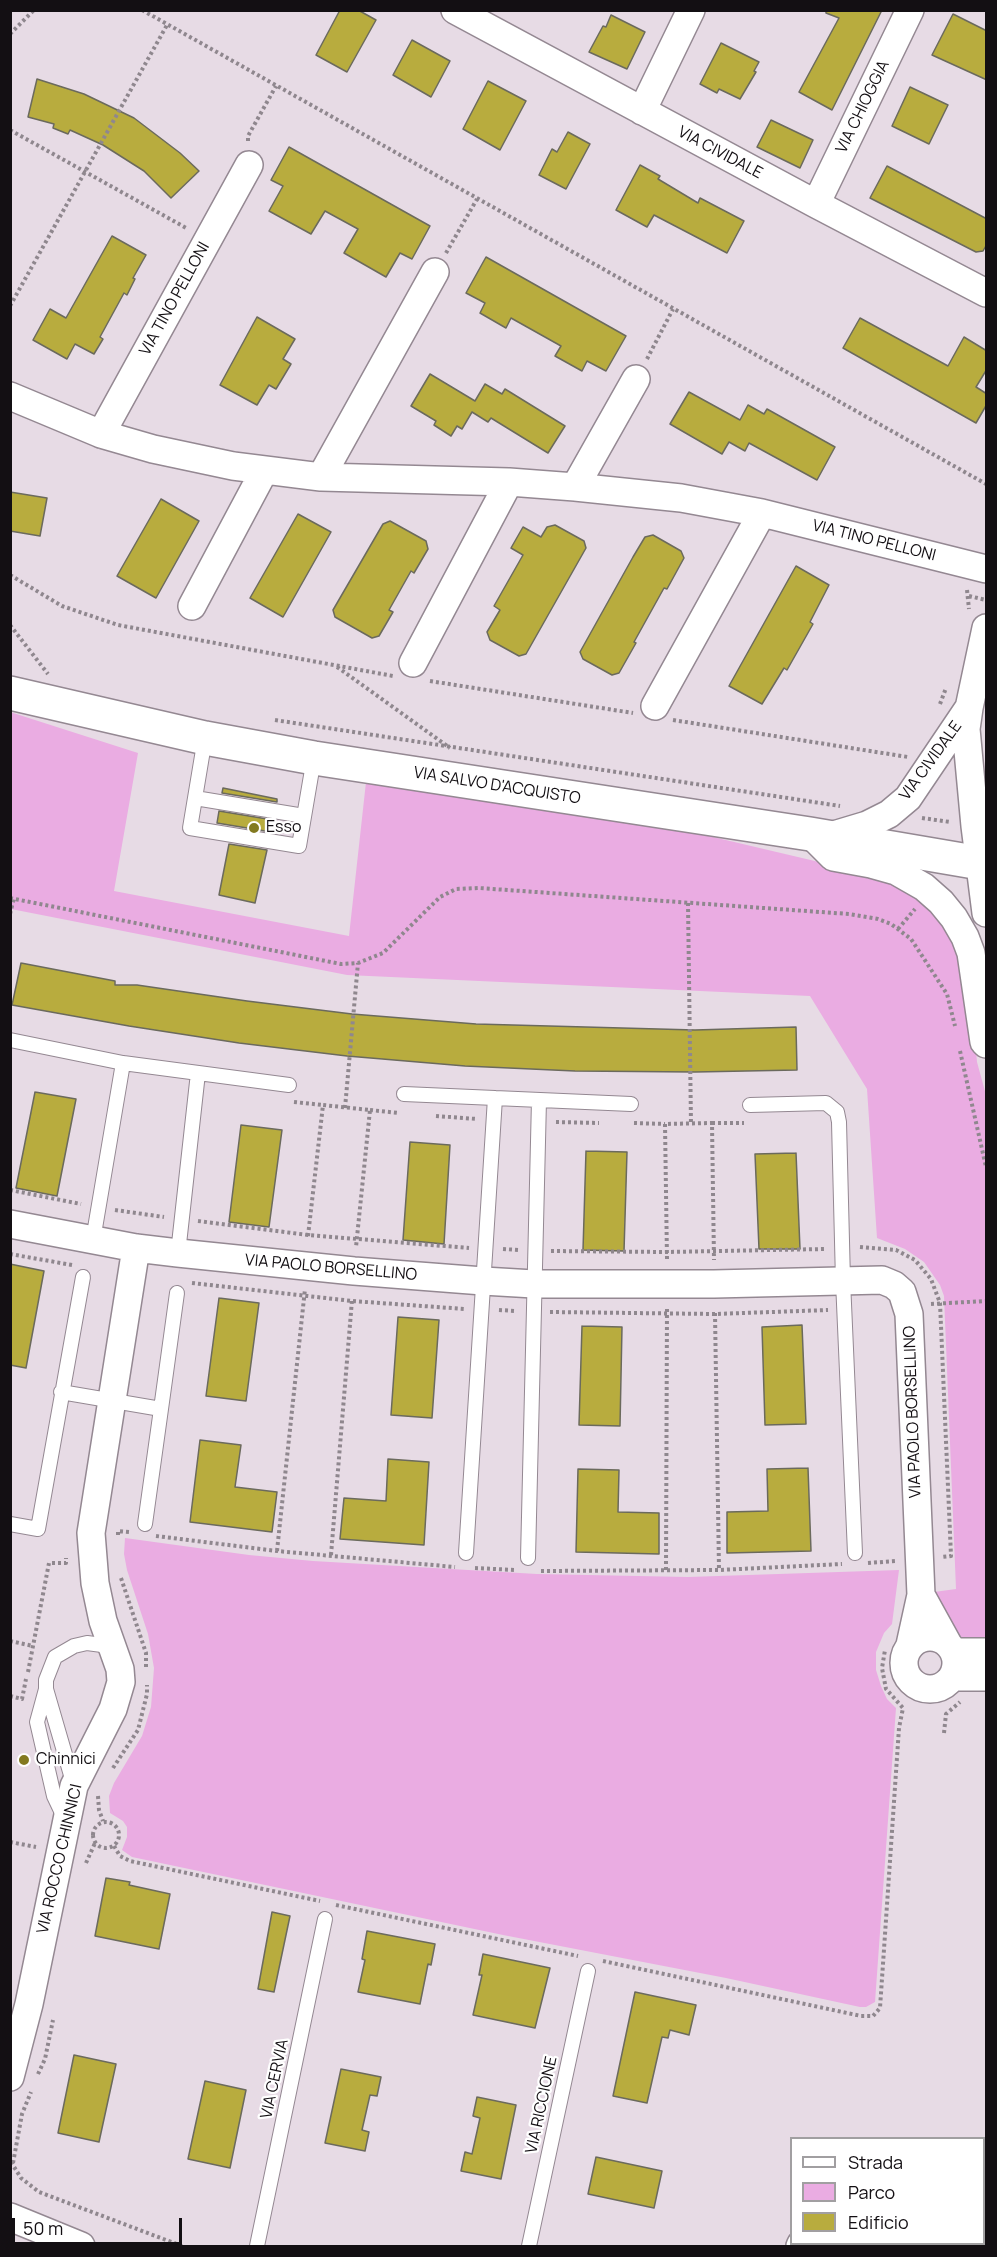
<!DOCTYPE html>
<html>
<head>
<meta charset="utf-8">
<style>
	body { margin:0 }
	#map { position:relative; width:997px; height:2257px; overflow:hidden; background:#e7dbe5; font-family:Manrope,sans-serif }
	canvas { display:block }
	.frame { position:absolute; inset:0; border:12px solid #130f13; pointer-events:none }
	.legend { position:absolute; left:790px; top:2137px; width:195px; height:108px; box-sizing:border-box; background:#fff; border:2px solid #a19fa1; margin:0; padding:8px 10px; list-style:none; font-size:18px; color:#130f13 }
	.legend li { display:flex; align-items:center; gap:12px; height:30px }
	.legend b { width:30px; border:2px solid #a19fa1 }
	.scale { position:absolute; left:12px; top:2218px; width:170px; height:27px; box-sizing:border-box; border:3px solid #130f13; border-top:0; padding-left:8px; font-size:18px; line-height:21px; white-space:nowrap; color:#130f13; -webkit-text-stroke:4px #fff; paint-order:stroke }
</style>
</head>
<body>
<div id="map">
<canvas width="997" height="2257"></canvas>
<div class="frame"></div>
<ul class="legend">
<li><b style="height:8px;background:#fff"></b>Strada</li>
<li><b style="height:16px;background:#eaace2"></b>Parco</li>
<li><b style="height:16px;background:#b8ac3e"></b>Edificio</li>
</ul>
<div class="scale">50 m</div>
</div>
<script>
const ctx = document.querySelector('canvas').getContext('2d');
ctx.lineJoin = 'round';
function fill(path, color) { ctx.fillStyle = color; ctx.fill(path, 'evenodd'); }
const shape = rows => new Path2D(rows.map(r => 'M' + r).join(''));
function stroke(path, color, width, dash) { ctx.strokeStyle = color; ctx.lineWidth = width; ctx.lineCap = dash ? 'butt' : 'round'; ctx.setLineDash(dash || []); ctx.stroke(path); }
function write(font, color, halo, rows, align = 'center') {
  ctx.font = font + ' Manrope,sans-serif'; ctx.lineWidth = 4.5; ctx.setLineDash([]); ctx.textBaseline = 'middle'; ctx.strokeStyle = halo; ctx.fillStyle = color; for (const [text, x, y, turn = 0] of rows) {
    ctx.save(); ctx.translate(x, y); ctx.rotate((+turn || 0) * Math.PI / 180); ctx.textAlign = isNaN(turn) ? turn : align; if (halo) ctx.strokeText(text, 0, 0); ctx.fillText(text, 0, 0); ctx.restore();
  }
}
fill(shape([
	[10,712,138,753,114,891,349,936,366,782,696,833,819,862,867,871,918,894,955,935,974,1028,977,1062,986,1095,986,1642,965,1639,958,1635,934,1592,956,1589,944,1296,940,1285,924,1262,905,1249,877,1238,867,1089,810,996,347,975,11,909],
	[125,1538,249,1555,313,1561,537,1574,688,1577,899,1570,892,1624,884,1633,876,1652,876,1670,881,1686,887,1699,896,1708,875,2002,866,2007,860,2007,726,1978,503,1935,132,1857,122,1850,127,1837,127,1827,123,1821,110,1813,109,1796,114,1783,142,1736,151,1707,154,1668,148,1634,127,1570,124,1554]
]), '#eaace2');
const building = shape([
	[340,10,358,10,376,20,347,72,316,55,340,10],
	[826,10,882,10,832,110,799,92,839,18,826,13,826,10],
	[953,14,987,31,987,80,932,55,953,14],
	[611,15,645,32,627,69,589,52,603,26,606,27,611,15],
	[412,40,450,61,431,97,393,75,412,40],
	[721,43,759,62,754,71,756,72,740,99,719,89,717,93,700,84,721,43],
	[37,79,84,94,134,118,180,153,199,171,171,198,144,171,103,145,70,130,68,134,53,128,54,124,28,117,37,79],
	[488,81,526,101,500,150,463,129,488,81],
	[910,87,948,105,929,144,892,126,910,87],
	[771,120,813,140,800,168,757,147,771,120],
	[568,132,590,144,566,189,539,175,552,149,557,152,568,132],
	[289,147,430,226,412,259,400,253,386,277,344,253,358,229,325,211,311,234,269,211,283,186,271,180,289,147],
	[640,165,660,176,658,179,698,203,700,198,744,221,727,253,654,215,647,227,616,210,640,165],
	[887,166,987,219,987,244,983,251,976,252,870,198,887,166],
	[112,236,146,255,133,278,135,279,127,295,124,293,100,337,103,339,94,354,75,344,67,359,33,340,50,309,66,318,112,236],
	[486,257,626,336,606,371,587,361,582,371,555,356,561,346,511,318,506,328,480,313,485,303,466,293,486,257],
	[257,317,295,339,283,359,291,364,276,389,269,385,257,405,220,385,257,317],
	[860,318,948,366,964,337,987,351,987,369,976,387,987,394,987,404,976,423,843,348,860,318],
	[430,374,475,401,485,384,502,394,505,389,565,426,548,453,491,418,488,422,472,412,462,429,457,426,451,436,434,425,436,421,411,406,430,374],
	[689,392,740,420,748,405,764,414,767,409,835,447,817,480,749,443,745,451,729,442,722,454,670,424,689,392],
	[10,492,47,498,40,536,10,531,10,492],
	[161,499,199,521,156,598,117,576,161,499],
	[298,514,331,532,283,617,250,598,298,514],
	[390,521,426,541,428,549,414,573,411,571,389,610,393,612,379,636,372,638,335,617,333,610,383,524,390,521],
	[555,525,584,541,586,548,526,654,519,656,490,640,487,632,500,610,494,606,523,555,511,548,523,527,541,537,547,527,555,525],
	[653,535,681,551,684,558,667,589,664,588,634,642,636,643,619,673,612,675,583,659,580,652,633,557,645,537,653,535],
	[796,566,829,585,810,622,813,624,787,670,784,668,762,704,729,686,796,566],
	[223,788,277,799,277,802,222,793,223,788],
	[219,811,273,820,271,832,217,823,219,811],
	[229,844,267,850,255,903,219,895,229,844],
	[21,963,115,981,115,985,137,985,247,1001,352,1014,476,1024,695,1030,796,1027,797,1070,695,1072,575,1071,465,1066,347,1056,239,1043,129,1026,12,1005,21,963],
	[35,1092,76,1099,57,1196,16,1188,35,1092],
	[241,1125,282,1130,269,1227,229,1222,241,1125],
	[410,1142,450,1145,444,1244,403,1240,410,1142],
	[586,1151,627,1152,624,1251,583,1250,586,1151],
	[796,1153,800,1249,759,1249,755,1154,796,1153],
	[10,1264,44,1271,26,1368,10,1365,10,1264],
	[219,1298,259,1303,246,1401,206,1396,219,1298],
	[398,1317,439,1320,432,1418,391,1415,398,1317],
	[802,1325,806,1424,765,1425,762,1327,802,1325],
	[582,1326,622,1327,620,1426,579,1425,582,1326],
	[200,1440,241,1445,235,1487,277,1492,272,1532,190,1522,200,1440],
	[388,1459,429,1462,424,1545,340,1539,344,1498,386,1501,388,1459],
	[808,1468,811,1551,727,1553,727,1512,768,1511,767,1469,808,1468],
	[578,1469,619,1470,618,1512,659,1513,659,1554,576,1552,578,1469],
	[106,1878,130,1882,129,1885,170,1894,159,1949,95,1936,106,1878],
	[272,1912,290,1916,274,1992,258,1989,272,1912],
	[367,1931,435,1944,431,1965,428,1964,420,2004,358,1992,365,1960,362,1959,367,1931],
	[483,1954,550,1968,535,2028,473,2015,482,1975,479,1975,483,1954],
	[635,1992,696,2005,689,2035,670,2030,668,2038,662,2037,647,2103,613,2096,635,1992],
	[74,2055,116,2064,99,2142,58,2133,74,2055],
	[341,2069,381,2077,377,2096,370,2095,362,2130,369,2132,365,2151,325,2143,341,2069],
	[205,2081,246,2090,230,2168,188,2159,205,2081],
	[477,2097,516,2105,501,2179,461,2171,465,2152,472,2154,480,2118,473,2116,477,2097],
	[596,2157,662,2171,654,2208,588,2194,596,2157]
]);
fill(building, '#b8ac3e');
stroke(building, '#6b6a5d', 1.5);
const lane = shape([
	[205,738,190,828,299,846,314,758],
	[195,798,304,816],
	[10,1040,123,1063,289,1085],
	[404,1094,631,1104],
	[750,1105,826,1103,837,1112,839,1122,843,1281,855,1553],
	[93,1240,123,1063],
	[178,1253,198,1073],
	[61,1392,161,1409,177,1293],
	[10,1524,38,1529,83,1277],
	[145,1524,161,1409],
	[466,1553,495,1098],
	[528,1558,539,1100],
	[46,1689,37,1722,54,1796,64,1817],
	[73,1782,46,1689,46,1680,55,1657,74,1646,87,1643,102,1645,112,1653],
	[257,2246,325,1919],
	[529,2246,588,1971]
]);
const street = shape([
	[455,10,816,204,986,293],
	[642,111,691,10],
	[816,204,910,10],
	[10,396,101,434,153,449,233,466,321,477,509,482,575,487,681,498,762,513,986,569],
	[101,434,249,165],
	[321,477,435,272],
	[575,487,636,379],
	[192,606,264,471],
	[986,628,969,708,966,729,975,826,986,913],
	[413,663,509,482],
	[655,706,762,513],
	[810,834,833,857,871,864,896,871,924,887,941,902,954,918,965,937,971,953,984,1042,986,1044],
	[827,837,867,825,889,814,908,798,968,709],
	[10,1224,136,1248,178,1253,354,1271,483,1281,534,1284,714,1284,882,1280,894,1285,902,1292,909,1314,921,1595],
	'904 1663a26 26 0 1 1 52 0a26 26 0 1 1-52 0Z',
	[910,1645,921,1595,948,1644],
	[954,1652,986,1652],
	[952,1677,986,1677],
	[10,2077,29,2004,74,1786,113,1709,121,1682,120,1669,103,1621,95,1583,91,1533,136,1248],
	[10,2217,81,2246],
	[800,2246,801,2244]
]);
const secondary = shape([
	[10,693,205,738,314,758,810,834,986,864]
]);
stroke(lane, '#948892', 16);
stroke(street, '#948892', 30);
stroke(secondary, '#948892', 36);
stroke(shape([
	[142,10,986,484],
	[10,34,34,10],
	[10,130,188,229],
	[248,141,248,136,276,86],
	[446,253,477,199],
	[10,306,167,25],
	[647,359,673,309],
	[10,575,62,606,118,625,393,676],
	[967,590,969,609],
	[969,596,986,600],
	[10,625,48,674],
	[337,667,450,748],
	[430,681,633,713],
	[940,704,946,688],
	[275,720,840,806],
	[673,720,908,757],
	[922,818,950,822],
	[10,898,341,964,358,963,383,953,440,897,456,889,479,888,849,914,878,919,891,924,911,939,947,994,955,1026],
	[688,903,691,1124],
	[10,914,14,898],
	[898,929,915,909],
	[960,1051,986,1167],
	[294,1102,323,1105],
	[345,1108,358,963],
	[370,1110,399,1113],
	[436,1116,477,1119],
	[556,1122,599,1123],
	[634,1123,665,1124],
	[712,1123,744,1123],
	[10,1190,81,1204],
	[115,1210,164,1217],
	[198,1221,308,1235,469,1248],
	[308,1236,323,1105,370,1110,356,1247],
	[860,1247,896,1250,915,1260,931,1279,940,1303,951,1556,942,1557],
	[503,1249,519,1250],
	[551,1251,667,1252,825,1249],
	[10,1254,72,1265],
	[667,1259,665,1124,712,1123,714,1260],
	[192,1283,352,1301,465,1309],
	[931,1304,986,1301],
	[499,1310,516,1311],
	[550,1312,715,1314,828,1310],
	[715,1313,719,1570],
	[118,1535,118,1531,130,1532],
	[156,1536,277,1551,455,1567],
	[277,1551,305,1289],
	[331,1555,352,1300],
	[868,1563,896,1561],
	[475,1568,515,1570],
	[666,1570,667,1306],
	[541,1571,719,1570,842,1564],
	[121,1578,146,1653,146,1668],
	[10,1641,33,1646],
	[28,1672,49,1563,66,1563,66,1558],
	[10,1696,22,1699,26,1679],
	[944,1733,946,1714,960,1702],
	[113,1768,138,1730,147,1694,147,1685],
	[98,1796,99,1810,103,1821],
	'93 1835a13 13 0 1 1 26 0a13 13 0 1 1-26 0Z',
	[10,1842,36,1847],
	[114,1846,120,1856,130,1861,320,1901],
	[86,1863,95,1843],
	[336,1905,578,1956],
	[603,1961,861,2016,873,2016,880,2008,899,1728,903,1708,886,1689,882,1668,885,1650],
	[38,2074,45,2059,53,2020],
	[11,2162,21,2178,39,2192,182,2246],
	[13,2163,22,2114,31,2092]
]), '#8f878e', 4, [3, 3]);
stroke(lane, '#fff', 14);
stroke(street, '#fff', 27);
stroke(secondary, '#fff', 33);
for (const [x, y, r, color] of [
	[254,828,6,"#837a20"],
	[24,1760,6,"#837a20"]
]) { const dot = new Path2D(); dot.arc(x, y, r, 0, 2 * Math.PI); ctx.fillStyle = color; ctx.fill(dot); stroke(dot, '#fff', 2); }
write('16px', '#130f13', '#fff', [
	["VIA CHIOGGIA",863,107,-64],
	["VIA CIVIDALE",720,153,28],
	["VIA TINO PELLONI",175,299,-61],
	["VIA TINO PELLONI",874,541,14],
	["VIA CIVIDALE",931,761,-54],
	["VIA SALVO D'ACQUISTO",497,786,9],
	["VIA PAOLO BORSELLINO",331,1268,5],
	["VIA PAOLO BORSELLINO",913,1412,-92],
	["VIA ROCCO CHINNICI",60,1859,-77],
	["VIA CERVIA",275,2079,-78],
	["VIA RICCIONE",542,2105,-78]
]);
write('16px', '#130f13', '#fff', [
	["Esso",266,828],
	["Chinnici",36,1760]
], 'left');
</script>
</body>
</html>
